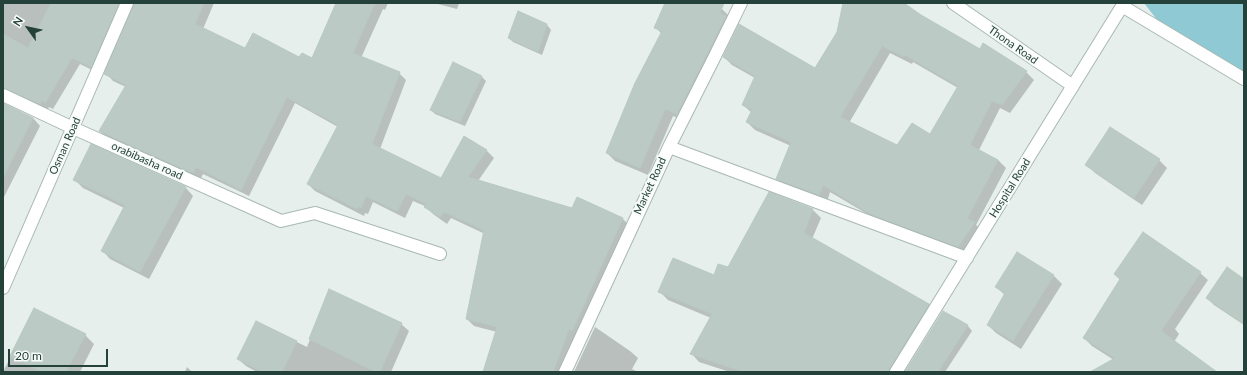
<!DOCTYPE html>
<html>
<head>
<meta charset="utf-8">
<style>
	body { margin:0 }
	#map { position:relative; width:1247px; height:375px; overflow:hidden; background:#e6efeb; font-family:Lato,sans-serif }
	canvas { display:block }
	.frame { position:absolute; inset:0; border:4px solid #24423a; pointer-events:none }
	.north { position:absolute; left:8px; top:8px; width:40px; height:40px; -webkit-text-stroke:3px #f7fbf9; paint-order:stroke; rotate:303deg; font-size:11px; font-weight:700; line-height:16px; text-align:center; color:#24423a }
	.north::after { content:''; display:block; margin:auto; width:14px; height:18px; background:#24423a; clip-path:polygon(50% 0,100% 100%,50% 72%,0 100%) }
	.scale { position:absolute; left:8px; top:349px; width:100px; height:18px; box-sizing:border-box; border:2px solid #24423a; border-top:0; padding-left:5px; font-size:12px; line-height:14px; white-space:nowrap; color:#24423a; -webkit-text-stroke:3px #f7fbf9; paint-order:stroke }
</style>
</head>
<body>
<div id="map">
<canvas width="1247" height="375"></canvas>
<div class="frame"></div>
<div class="north">N</div>
<div class="scale">20 m</div>
</div>
<script>
const ctx = document.querySelector('canvas').getContext('2d');
ctx.lineJoin = 'round';
function fill(path, color) { ctx.fillStyle = color; ctx.fill(path, 'evenodd'); }
const shape = rows => new Path2D(rows.map(r => 'M' + r).join(''));
function stroke(path, color, width, dash) { ctx.strokeStyle = color; ctx.lineWidth = width; ctx.lineCap = dash ? 'butt' : 'round'; ctx.setLineDash(dash || []); ctx.stroke(path); }
function write(font, color, halo, rows, align = 'center') {
  ctx.font = font + ' Lato,sans-serif'; ctx.lineWidth = 4; ctx.setLineDash([]); ctx.textBaseline = 'middle'; ctx.strokeStyle = halo; ctx.fillStyle = color; for (const [text, x, y, turn = 0] of rows) {
    ctx.save(); ctx.translate(x, y); ctx.rotate((+turn || 0) * Math.PI / 180); ctx.textAlign = isNaN(turn) ? turn : align; if (halo) ctx.strokeText(text, 0, 0); ctx.fillText(text, 0, 0); ctx.restore();
  }
}
fill(shape([
	[1144,3,1244,3,1244,79,1168,34]
]), '#8ec9d4');
fill(shape([
	[3,3,214,3,203,29,245,50,312,60,337,3,388,3,385,10,383,9,361,58,399,73,406,80,380,149,441,179,465,138,487,151,494,158,478,181,572,209,578,198,623,219,630,226,567,372,484,372,497,332,474,326,467,319,485,234,451,218,447,224,433,214,425,206,413,201,405,218,373,202,368,214,365,213,364,216,315,191,308,184,338,127,295,103,249,196,203,174,200,180,107,138,100,131,126,87,113,81,106,73,135,3,130,4,98,73,80,64,53,109,49,107,47,111,3,101],
	[434,3,459,3,457,9],
	[666,3,708,3,722,9,730,17,685,121,673,116,648,175,615,161,607,153,662,34,656,28],
	[844,3,903,3,920,16,980,50,1026,72,1034,80,1010,113,1000,108,979,150,998,160,1006,168,976,225,982,230,966,254,881,222,830,192,827,202,785,186,777,179,791,146,755,130,747,122,752,113,743,105,755,78,732,65,724,57,815,69,838,32],
	[890,53,912,64,913,62,958,88,930,136,898,147,849,123],
	[519,12,547,25,551,30,542,55,513,42,509,38],
	[453,63,482,77,486,81,465,126,435,114,431,110],
	[3,104,33,118,40,126,3,199],
	[1159,160,1167,168,1142,205,1095,173,1087,165],
	[75,180,185,187,193,196,149,279,110,259,102,250,124,208,83,188],
	[813,210,821,218,812,239,929,304,937,312,891,372,730,372,699,362,691,353,711,318,668,300,660,292,715,277],
	[1017,253,1054,276,1062,284,1021,349,996,333,988,325,1005,295,996,287],
	[1200,273,1208,280,1175,329,1179,334,1174,342,1213,372,1092,372,1114,360,1092,346,1084,338,1120,280,1115,274],
	[1244,280,1244,325,1214,305,1207,298],
	[329,291,401,324,409,331,391,372,257,372,246,366,238,359,256,322,307,347],
	[34,309,85,335,94,344,80,372,3,372],
	[943,312,968,326,972,331,945,372,906,372],
	[595,327,630,351,638,358,632,369,638,372,574,372],
	[187,367,191,371,191,372,185,372]
]), '#0003');
const building = shape([
	[51,3,119,3,91,67,72,58,45,103,42,100,40,104,3,88,3,34,28,48,51,3],
	[134,3,204,3,195,24,245,48,253,33,299,57,302,53,312,58,336,3,375,3,353,53,400,72,372,144,441,178,464,136,487,150,468,177,572,208,577,197,623,218,572,331,569,329,553,372,483,372,497,327,466,319,484,230,444,212,440,217,424,207,426,204,406,194,397,211,366,196,361,208,358,206,357,209,307,184,338,125,287,97,241,190,196,167,193,173,99,131,126,85,104,74,134,3],
	[665,3,724,3,720,13,726,16,677,114,665,109,640,168,606,153,635,83,662,31,654,28,665,3],
	[843,3,904,3,921,15,980,49,983,43,1027,71,1002,105,992,101,970,145,998,160,967,219,975,222,958,247,872,215,823,185,819,195,776,179,791,142,746,122,752,110,742,105,755,76,723,57,739,24,815,68,837,32,843,3],
	[882,46,904,57,905,55,958,86,930,134,912,123,897,145,840,117,882,46],
	[518,11,547,24,538,52,508,38,518,11],
	[453,62,482,76,460,122,430,110,453,62],
	[3,103,33,118,3,178,3,103],
	[1110,127,1160,159,1134,198,1085,165,1110,127],
	[91,144,186,187,140,272,101,251,125,205,73,180,91,144],
	[769,192,813,209,804,233,929,304,890,368,889,372,744,372,690,354,712,314,658,292,673,258,714,275,718,264,728,267,769,192],
	[1143,232,1201,272,1161,331,1217,372,1090,372,1115,358,1083,338,1120,279,1114,274,1143,232],
	[1017,252,1054,275,1013,341,987,325,1005,293,995,287,1017,252],
	[1227,267,1244,279,1244,324,1206,298,1227,267],
	[329,289,402,323,380,372,376,372,309,339,329,289],
	[34,308,86,334,66,372,42,372,10,356,34,308],
	[943,311,968,325,938,372,905,372,943,311],
	[256,321,297,341,282,372,263,372,237,359,256,321]
]);
fill(building, '#bbcac4');
stroke(building, '#b8c9c2', 1);
const minor = shape([
	[953,3,1073,86],
	[1122,6,1244,79],
	[3,95,73,128,281,221,315,213,440,254],
	[669,147,967,258],
	[3,288,127,3],
	[565,372,669,147,713,60,741,3],
	[896,372,1124,3]
]);
stroke(minor, '#a8b8b2', 14);
stroke(minor, '#fff', 12);
write('11px', '#24423a', '#f7fbf9', [
	["Thona Road",1013,45,35],
	["Osman Road",65,146,-66],
	["orabibasha road",147,161,24],
	["Market Road",650,186,-65],
	["Hospital Road",1010,188,-58]
]);
</script>
</body>
</html>
